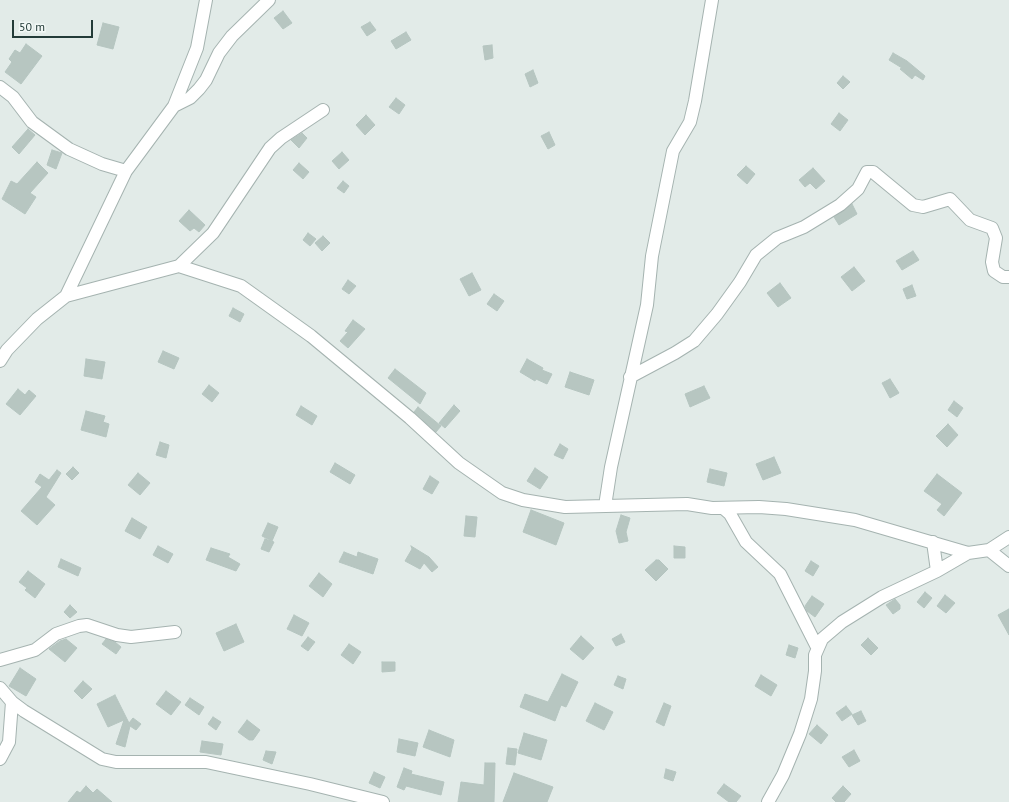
<!DOCTYPE html>
<html>
<head>
<meta charset="utf-8">
<style>
	body { margin:0 }
	#map { position:relative; width:1009px; height:802px; overflow:hidden; background:#e2ebe8; font-family:"PT Sans",sans-serif }
	canvas { display:block }
	.scale { position:absolute; left:12px; top:20px; width:81px; height:18px; box-sizing:border-box; border:2px solid #233b38; border-top:0; padding-left:5px; font-size:12px; line-height:14px; white-space:nowrap; color:#233b38; -webkit-text-stroke:3px #f2f8f6; paint-order:stroke }
</style>
</head>
<body>
<div id="map">
<canvas width="1009" height="802"></canvas>
<div class="scale">50 m</div>
</div>
<script>
const ctx = document.querySelector('canvas').getContext('2d');
ctx.lineJoin = 'round';
function fill(path, color) { ctx.fillStyle = color; ctx.fill(path, 'evenodd'); }
const shape = rows => new Path2D(rows.map(r => 'M' + r).join(''));
function stroke(path, color, width, dash) { ctx.strokeStyle = color; ctx.lineWidth = width; ctx.lineCap = dash ? 'butt' : 'round'; ctx.setLineDash(dash || []); ctx.stroke(path); }
const building = shape([
	[283,11,292,23,283,29,274,18,283,11],
	[370,22,376,30,367,36,361,27,370,22],
	[103,23,119,27,113,49,97,45,103,23],
	[406,32,411,40,396,49,391,41,406,32],
	[26,44,42,56,21,84,5,72,12,62,9,59,15,50,20,53,26,44],
	[492,45,493,58,485,60,483,46,492,45],
	[893,53,907,61,925,76,923,80,915,75,912,79,900,69,902,68,889,60,893,53],
	[533,70,538,83,530,87,525,74,533,70],
	[843,76,850,82,843,89,837,83,843,76],
	[396,98,405,105,399,114,389,107,396,98],
	[839,113,848,120,840,131,831,124,839,113],
	[366,115,375,125,365,135,356,125,366,115],
	[28,129,35,135,19,154,12,147,28,129],
	[549,132,555,145,548,149,541,136,549,132],
	[302,133,307,138,299,148,291,140,302,133],
	[52,150,62,153,56,169,47,165,52,150],
	[342,152,349,160,339,169,332,161,342,152],
	[37,162,48,173,30,193,36,197,25,214,2,199,11,181,17,184,37,162],
	[299,163,309,172,303,179,293,170,299,163],
	[746,166,755,174,747,184,737,175,746,166],
	[813,168,825,181,816,189,810,183,805,187,799,180,813,168],
	[343,181,349,186,344,193,337,188,343,181],
	[852,204,857,214,839,225,834,217,852,204],
	[189,210,205,225,199,232,194,228,190,231,179,221,189,210],
	[308,233,316,239,310,246,303,240,308,233],
	[323,236,330,243,322,251,315,243,323,236],
	[913,251,919,260,902,270,896,261,913,251],
	[854,267,865,281,852,291,841,277,854,267],
	[472,273,481,290,469,296,460,279,472,273],
	[348,280,356,286,349,294,342,289,348,280],
	[780,283,791,298,778,307,767,293,780,283],
	[912,285,916,296,907,299,903,289,912,285],
	[494,294,504,301,497,311,487,304,494,294],
	[233,308,244,314,240,322,229,316,233,308],
	[353,320,365,329,348,348,340,341,348,332,345,331,353,320],
	[163,351,179,358,174,369,158,362,163,351],
	[86,359,105,362,102,379,84,376,86,359],
	[527,359,543,368,542,370,552,374,547,384,536,379,535,381,520,372,527,359],
	[395,369,426,393,420,404,388,378,395,369],
	[570,372,594,380,589,395,565,387,570,372],
	[890,379,899,393,890,398,882,383,890,379],
	[209,385,219,393,212,402,202,394,209,385],
	[704,386,710,398,690,407,685,394,704,386],
	[18,389,25,395,29,390,36,396,20,415,6,404,18,389],
	[954,401,963,408,957,417,948,410,954,401],
	[454,405,460,411,445,428,439,423,454,405],
	[301,406,317,416,312,425,296,415,301,406],
	[418,407,441,426,436,432,414,412,418,407],
	[86,411,105,416,103,422,109,424,106,437,81,430,86,411],
	[948,424,958,435,947,447,936,436,948,424],
	[160,442,169,445,166,458,156,455,160,442],
	[560,444,568,449,563,459,554,455,560,444],
	[774,457,781,473,763,480,756,464,774,457],
	[335,463,355,475,350,484,330,472,335,463],
	[73,467,79,473,72,480,66,474,73,467],
	[535,468,548,477,540,489,527,481,535,468],
	[710,469,727,473,724,486,707,482,710,469],
	[57,470,61,473,46,497,55,505,37,525,21,511,42,487,35,482,40,474,49,480,57,470],
	[138,473,150,483,140,495,128,485,138,473],
	[937,474,962,493,944,516,937,510,942,504,924,491,937,474],
	[430,476,439,482,432,494,423,489,430,476],
	[531,510,564,523,556,545,523,532,531,510],
	[621,515,630,518,626,532,628,541,619,543,616,531,621,515],
	[466,516,477,517,475,537,464,536,466,516],
	[132,518,147,527,140,539,125,531,132,518],
	[268,523,278,527,272,541,262,536,268,523],
	[265,539,274,542,269,552,261,549,265,539],
	[158,546,173,554,168,563,153,555,158,546],
	[411,546,429,557,438,567,432,572,424,563,420,569,405,561,412,549,411,546],
	[674,546,685,547,685,558,674,558,674,546],
	[211,548,230,554,228,557,240,564,236,571,206,560,211,548],
	[344,552,357,557,358,552,378,559,373,574,339,562,344,552],
	[61,559,81,568,78,576,58,567,61,559],
	[656,560,659,560,668,569,656,581,645,570,656,560],
	[811,561,819,566,813,576,805,571,811,561],
	[28,571,45,584,35,598,25,590,27,588,19,582,28,571],
	[319,573,332,584,323,597,309,586,319,573],
	[925,592,932,598,924,608,917,602,925,592],
	[945,595,955,603,946,613,937,606,945,595],
	[812,596,824,604,815,617,807,611,805,606,812,596],
	[895,599,900,605,900,609,893,614,886,605,895,599],
	[70,605,77,612,70,618,64,612,70,605],
	[1009,609,1009,635,998,615,1009,609],
	[294,615,309,623,302,636,287,629,294,615],
	[236,624,244,642,224,651,216,633,236,624],
	[621,634,625,642,616,646,612,639,621,634],
	[581,636,594,648,583,660,570,649,581,636],
	[308,637,315,642,308,651,301,646,308,637],
	[868,638,878,648,871,655,861,645,868,638],
	[66,639,77,648,65,662,49,649,60,641,66,639],
	[106,639,115,642,121,647,116,654,102,644,106,639],
	[349,644,361,652,353,664,341,655,349,644],
	[789,645,798,648,795,658,786,655,789,645],
	[382,662,395,662,395,671,382,672,382,662],
	[20,668,36,679,26,696,9,686,20,668],
	[562,674,578,682,566,707,561,705,555,721,520,707,525,694,548,702,562,674],
	[761,675,777,685,771,696,755,686,761,675],
	[618,676,626,679,623,689,614,685,618,676],
	[83,681,92,689,82,699,74,691,83,681],
	[166,691,181,702,171,715,156,704,166,691],
	[115,695,129,723,133,718,141,724,136,730,130,726,125,747,116,744,124,720,108,727,97,704,115,695],
	[190,698,204,707,199,715,185,705,190,698],
	[595,703,613,712,604,730,586,721,595,703],
	[664,703,671,706,664,726,656,722,664,703],
	[846,706,852,714,842,721,836,713,846,706],
	[861,711,866,721,858,725,852,715,861,711],
	[213,717,221,722,216,730,208,724,213,717],
	[247,720,260,730,253,740,249,740,238,732,247,720],
	[817,725,828,735,821,744,809,734,817,725],
	[429,730,454,740,450,757,423,747,429,730],
	[524,733,547,740,541,760,518,753,524,733],
	[399,739,418,743,415,756,397,752,399,739],
	[202,741,223,744,221,755,200,752,202,741],
	[508,748,517,749,515,765,506,764,508,748],
	[854,750,860,761,849,767,842,757,854,750],
	[266,751,276,752,272,764,263,760,266,751],
	[485,763,495,763,494,802,458,802,461,782,484,785,485,763],
	[404,768,412,771,411,774,444,782,441,795,406,786,404,790,397,787,404,768],
	[666,769,676,772,673,781,664,778,666,769],
	[374,772,385,777,380,788,369,783,374,772],
	[514,773,553,787,547,802,503,802,514,773],
	[724,784,741,796,736,802,729,802,717,793,724,784],
	[86,786,93,793,97,789,112,802,68,802,77,791,80,793,86,786],
	[843,786,851,794,844,802,836,802,832,798,843,786]
]);
fill(building, '#b7c6c1');
stroke(building, '#b5c5c0', 1);
const minor = shape([
	[0,87,13,97,32,122,69,149,102,164,126,171],
	[174,106,190,98,199,89,206,80,219,53,232,36,269,0],
	[179,266,213,233,270,148,281,138,323,110],
	[66,296,179,266,241,286,311,336,410,418,459,463,502,493,523,500,565,507,687,504,712,508,759,507,786,509,855,520,968,553,989,550,1009,537],
	[0,361,7,350,37,319,66,296,126,171,174,106,197,48,206,0],
	[630,377,675,353,694,341,717,314,740,282,756,255,777,238,804,227,840,205,858,189,867,172,873,172,913,205,923,207,950,199,970,220,992,228,996,238,992,262,994,271,1003,277,1009,277],
	[605,506,611,467,647,305,652,256,673,151,690,122,695,101,712,0],
	[723,508,730,514,746,542,780,574,817,647],
	[933,542,937,571],
	[989,550,1009,566],
	[0,660,35,650,56,634,79,626,87,625,117,635,131,637,175,632],
	[0,688,12,702,24,711,102,759,116,762,206,762,310,784,383,802],
	[0,759,9,742,12,702],
	[768,802,783,775,800,734,811,699,815,671,815,655,822,639,842,622,882,597,937,571,968,553]
]);
stroke(minor, '#a5b3b0', 14);
stroke(minor, '#fff', 12);
</script>
</body>
</html>
